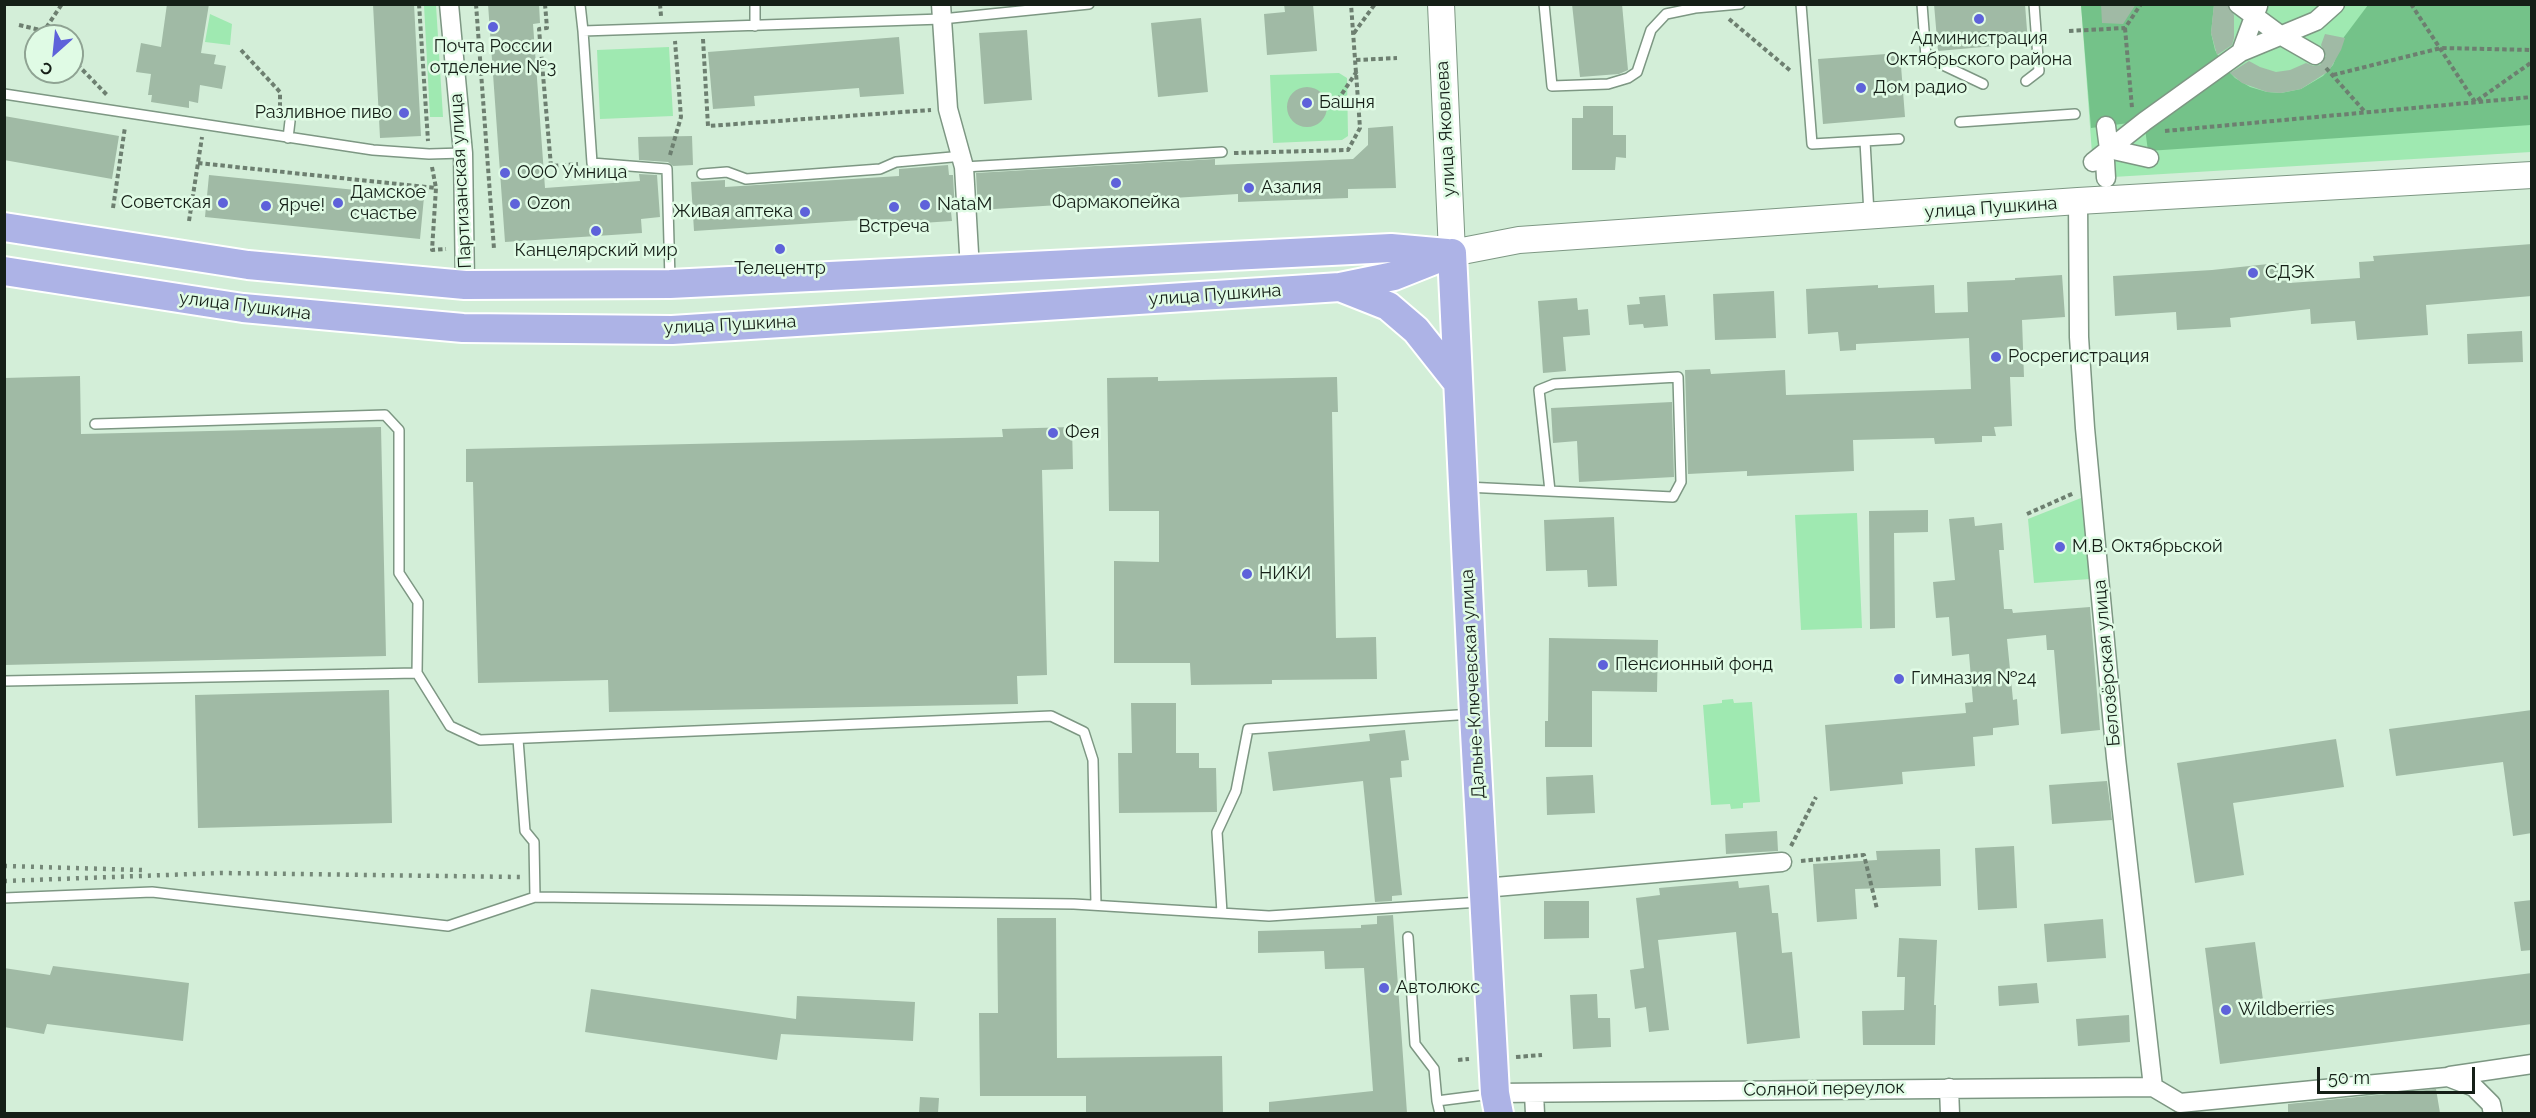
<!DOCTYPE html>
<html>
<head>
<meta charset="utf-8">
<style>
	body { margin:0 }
	#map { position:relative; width:2536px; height:1118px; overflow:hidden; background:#d3eed8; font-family:Raleway,sans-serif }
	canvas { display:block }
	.frame { position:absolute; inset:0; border:6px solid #151f17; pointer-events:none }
	.north { position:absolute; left:24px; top:24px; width:60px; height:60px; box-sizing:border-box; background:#e0fbe5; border:2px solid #8fa393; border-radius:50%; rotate:207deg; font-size:16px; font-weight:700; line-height:24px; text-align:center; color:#151f17 }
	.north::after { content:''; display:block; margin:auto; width:21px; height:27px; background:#5e62da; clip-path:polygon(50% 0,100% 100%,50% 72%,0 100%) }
	.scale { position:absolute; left:2317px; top:1067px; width:158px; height:27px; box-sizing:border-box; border:3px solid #151f17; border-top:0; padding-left:8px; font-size:18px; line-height:21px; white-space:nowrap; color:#151f17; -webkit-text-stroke:4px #e0fbe5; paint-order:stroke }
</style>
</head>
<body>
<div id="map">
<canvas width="2536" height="1118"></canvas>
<div class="frame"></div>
<div class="north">С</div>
<div class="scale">50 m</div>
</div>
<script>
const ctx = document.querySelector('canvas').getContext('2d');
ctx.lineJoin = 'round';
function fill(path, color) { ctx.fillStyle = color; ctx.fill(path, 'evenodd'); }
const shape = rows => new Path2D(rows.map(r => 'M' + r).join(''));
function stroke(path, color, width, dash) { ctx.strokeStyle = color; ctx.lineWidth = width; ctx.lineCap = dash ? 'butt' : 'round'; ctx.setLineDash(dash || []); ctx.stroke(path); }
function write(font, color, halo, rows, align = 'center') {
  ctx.font = font + ' Raleway,sans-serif'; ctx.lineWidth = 5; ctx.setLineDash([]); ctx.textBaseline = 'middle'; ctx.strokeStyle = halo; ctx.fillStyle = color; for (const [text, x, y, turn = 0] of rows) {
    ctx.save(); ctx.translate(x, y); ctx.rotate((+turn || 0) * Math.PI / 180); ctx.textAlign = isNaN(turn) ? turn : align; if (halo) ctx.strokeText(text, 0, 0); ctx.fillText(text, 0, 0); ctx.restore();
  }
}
fill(shape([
	[424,5,436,5,443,117,430,117],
	[2081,5,2531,5,2531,152,2113,177,2099,175,2093,167],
	[210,14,232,24,230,45,205,42],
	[669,47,673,116,600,119,597,50],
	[1339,73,1347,78,1348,136,1342,140,1273,143,1270,75],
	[2081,498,2090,579,2034,583,2028,519],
	[1857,513,1862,628,1801,630,1795,515],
	[1733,699,1734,703,1752,702,1760,802,1743,803,1743,808,1731,809,1730,804,1711,805,1703,705,1722,703,1722,700]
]), '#9fe9b1');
fill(shape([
	[2081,5,2214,5,2211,33,2215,50,2223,65,2235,78,2250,87,2267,92,2281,93,2301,89,2323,76,2333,65,2344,37,2368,5,2531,5,2531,125,2148,151,2144,121,2091,128]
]), '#74c289');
fill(shape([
	[167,4,209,4,201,53,216,55,214,64,226,66,222,89,200,85,198,103,189,101,189,108,151,102,152,95,148,95,151,74,136,72,141,43,161,47],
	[373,4,414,4,421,136,380,138],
	[488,4,539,4,540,23,533,24,545,188,640,181,639,174,657,175,660,217,641,219,642,233,505,242],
	[1284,4,1313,4,1317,51,1267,55,1264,14,1285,12],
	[1572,4,1622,4,1628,70,1619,74,1580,77],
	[1934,4,2025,4,2028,43,1938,51],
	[2101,4,2136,4,2123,24,2102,23],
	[2214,4,2227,4,2234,15,2234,38,2232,45,2217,55,2211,33],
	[1201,18,1208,92,1158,97,1151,23],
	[1027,30,1032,100,984,104,979,33],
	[2325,34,2345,38,2341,50,2329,71,2301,89,2281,93,2267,92,2242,83,2230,73,2249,61,2260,67,2276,72,2290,70,2306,63,2314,66,2320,65,2326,56,2321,45],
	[899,37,904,94,860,97,859,88,754,96,755,106,713,109,708,52],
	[1900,53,1905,117,1823,124,1818,59],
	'1287 107a20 20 0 1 1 40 0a20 20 0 1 1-40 0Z',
	[1583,106,1613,106,1613,135,1626,135,1626,158,1616,157,1615,170,1572,170,1572,118,1583,118],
	[4,116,119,136,112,179,4,160],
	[1393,126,1396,188,1348,189,1348,198,1238,202,1238,194,978,210,976,173,1215,159,1215,165,1353,159,1368,145,1368,128],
	[692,136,693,165,673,166,668,162,639,160,638,137],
	[948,165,949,175,953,175,955,212,951,212,952,221,877,226,877,219,694,231,691,182,725,180,725,187,899,176,899,169],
	[209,175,424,197,420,239,205,217],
	[2532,244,2532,296,2426,305,2428,335,2357,340,2355,321,2311,324,2310,309,2230,318,2231,327,2177,330,2176,312,2115,316,2113,276,2212,270,2287,262,2289,283,2360,278,2359,262,2374,261,2373,256],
	[2062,275,2065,317,2022,320,2024,377,2010,377,2012,426,1994,427,1996,436,1982,436,1982,442,1935,444,1934,438,1853,440,1854,471,1747,476,1747,471,1688,474,1685,370,1710,369,1711,374,1785,370,1786,395,1971,389,1969,338,1856,344,1856,350,1840,351,1838,332,1808,334,1806,289,1878,285,1878,288,1934,285,1935,313,1968,312,1967,282,2015,280,2015,278],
	[1774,291,1776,338,1715,340,1713,294],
	[1665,295,1668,326,1644,328,1643,324,1629,325,1627,305,1640,304,1639,297],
	[1577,298,1578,310,1588,309,1590,335,1563,337,1566,371,1543,373,1538,301],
	[2522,331,2523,362,2468,364,2467,334],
	[80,376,81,434,381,427,386,656,4,665,4,378],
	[1158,377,1158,381,1337,377,1338,412,1332,412,1336,638,1376,637,1377,679,1272,680,1272,684,1191,685,1190,663,1114,663,1114,561,1159,562,1159,511,1109,511,1107,378],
	[1672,402,1674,477,1579,482,1577,441,1553,443,1551,408],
	[1072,427,1073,469,1042,470,1047,675,1017,676,1018,704,609,712,608,680,478,683,473,482,466,482,466,449,1003,437,1002,429],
	[1928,510,1928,532,1894,533,1895,628,1870,629,1869,511],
	[1614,517,1617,586,1588,587,1587,570,1546,571,1544,520],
	[1974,517,1975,526,2002,523,2004,550,1999,550,2004,609,2012,609,2013,613,2090,607,2100,730,2061,734,2054,650,2047,650,2046,635,2007,639,2013,700,2017,699,2019,725,1993,728,1993,735,1973,737,1975,766,1902,772,1903,784,1830,791,1825,725,1966,713,1965,703,1973,702,1969,654,1952,656,1949,617,1936,618,1933,582,1955,580,1949,519],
	[1549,638,1658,640,1657,692,1592,691,1592,747,1545,747,1545,721,1548,721],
	[389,690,392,823,198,828,195,695],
	[1131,703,1176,703,1176,753,1199,753,1199,768,1216,768,1217,812,1119,813,1118,753,1132,753],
	[2532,710,2532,833,2513,836,2503,762,2396,776,2389,729],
	[1405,730,1409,760,1401,761,1402,777,1390,778,1402,895,1392,896,1392,901,1375,902,1363,781,1273,791,1268,752,1370,741,1369,734],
	[2336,739,2344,787,2233,803,2244,875,2195,883,2177,763],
	[1593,775,1595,813,1547,815,1546,777],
	[2107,781,2112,820,2052,824,2049,785],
	[1777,831,1778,851,1726,854,1725,834],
	[2014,846,2017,908,1978,910,1975,848],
	[1940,849,1941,886,1855,889,1857,919,1817,922,1813,864,1877,860,1876,851],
	[1738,881,1739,888,1769,885,1772,913,1778,913,1782,953,1792,952,1800,1038,1747,1044,1736,932,1658,940,1669,1030,1649,1032,1646,1007,1635,1009,1630,970,1644,968,1636,898,1660,895,1659,888],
	[2532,900,2532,950,2521,951,2514,902],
	[1544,901,1589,901,1589,938,1544,939],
	[1393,915,1407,1113,1269,1113,1269,1102,1373,1091,1364,968,1325,969,1324,951,1258,953,1258,931,1361,928,1361,925,1377,924,1377,916],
	[997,918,1056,918,1057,1058,1222,1056,1223,1113,1086,1113,1086,1096,980,1096,979,1013,998,1013],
	[2103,919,2106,958,2047,962,2044,924],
	[1899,938,1937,940,1934,1005,1936,1005,1935,1045,1863,1045,1862,1011,1904,1010,1905,977,1897,977],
	[2255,942,2264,1007,2532,973,2532,1024,2220,1064,2205,948],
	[53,966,189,983,183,1041,47,1024,44,1034,4,1027,4,968,50,975],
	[2037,983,2039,1003,1999,1006,1998,986],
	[591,989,796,1019,797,996,915,1002,913,1041,781,1034,777,1060,585,1032],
	[1597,994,1598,1018,1610,1018,1611,1047,1573,1049,1570,995],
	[2129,1015,2130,1042,2078,1046,2076,1019],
	[2436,1089,2440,1113,2288,1113,2288,1104],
	[920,1097,939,1098,938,1113,919,1113]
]), '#a0baa5');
const lane = shape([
	[580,4,583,31,942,19,1089,4],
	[755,4,755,26],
	[1544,4,1552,86,1608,84,1628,78,1637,72,1651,30,1666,14,1695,8,1740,4],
	[1801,4,1812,144,1899,139],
	[1922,4,1926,57,1983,84],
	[583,31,592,163,667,169,670,280],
	[2026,81,2039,71,2034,4],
	[4,94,373,150,429,154,463,153],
	[1960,122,2075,114],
	[288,138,290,121],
	[1865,141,1869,214],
	[964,167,1222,152],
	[702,174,727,172,746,179,880,169,896,162,963,156],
	[95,424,385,415,399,430,399,573,418,602,417,673,450,726,480,740,1051,716,1084,732,1093,760,1096,905],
	[1466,487,1673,497,1681,482,1678,377,1554,384,1539,390,1550,491],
	[4,681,417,673],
	[518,739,525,831,534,842,535,897],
	[4,898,152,892,448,926,535,897,1074,904,1269,916,1480,902],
	[1222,913,1217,832,1236,791,1248,729,1472,714],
	[1408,937,1415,1044,1434,1069,1437,1101,1492,1094],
	[1437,1101,1440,1114]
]);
const street = shape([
	[449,4,463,153,465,285],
	[941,4,948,109,964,167,970,270],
	[2238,4,2280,35,2315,55],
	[2241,52,2258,6],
	[2106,126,2109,149,2149,158],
	[2105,161,2106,178],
	[2093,162,2145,121,2241,52,2316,21,2335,4],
	[2078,201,2079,337,2085,428,2116,758,2153,1087],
	[1484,888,1782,862],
	[2450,1076,2532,1064],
	[1949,1088,1950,1114],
	[1495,1093,2153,1087,2180,1103,2448,1077,2474,1087,2491,1104,2493,1114],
	[1534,1093,1535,1114]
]);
const secondary = shape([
	[1441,4,1452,253,1519,240,2078,201,2532,175]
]);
const primary = shape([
	[4,227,248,265,465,285,670,284,1391,248,1447,253],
	[1452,253,1474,714,1495,1093,1499,1114],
	[4,271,243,308,463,328,672,330,1340,287,1394,276,1452,253],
	[1340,287,1388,306,1416,330,1458,383]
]);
stroke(lane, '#7d9783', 12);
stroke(street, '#7d9783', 21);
stroke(secondary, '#7d9783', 28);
stroke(primary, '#fff', 32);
stroke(shape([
	[419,4,428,141],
	[476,4,494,249],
	[545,4,547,28,539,29,551,166,578,164],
	[660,4,661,16],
	[2411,4,2475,102,2532,62],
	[1729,19,1792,72],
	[19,25,44,31,62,4],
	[2125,28,2132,108],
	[44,31,50,36],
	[2069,31,2125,28,2141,4],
	[1354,33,1375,4],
	[703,39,708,126,931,110],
	[241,50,280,92,280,112],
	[72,59,107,95],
	[1356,60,1397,58],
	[2326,68,2365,112],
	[2333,75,2441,48,2532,50],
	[1326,107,1334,106,1357,71],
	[2165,131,2532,97],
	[1234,153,1348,150,1360,128,1351,4],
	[670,155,681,117,675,41],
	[198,163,436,188,432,250,446,249],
	[432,167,436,188],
	[113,208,125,127],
	[189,221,202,137],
	[2027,514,2074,493],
	[1791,846,1816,797],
	[1801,861,1864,855,1877,909],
	[1516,1057,1542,1055],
	[1458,1060,1469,1059]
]), '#6d7f70', 4, [4.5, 3]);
stroke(lane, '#fff', 9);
stroke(street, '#fff', 18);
stroke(secondary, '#fff', 26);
stroke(primary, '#adb3e6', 28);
stroke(shape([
	[4,866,142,870],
	[4,881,221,873,520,877]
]), '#758878', 4.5, [3, 6]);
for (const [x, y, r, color] of [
	[1979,19,6,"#5e62da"],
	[493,27,6,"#5e62da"],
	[1861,88,6,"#5e62da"],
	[1307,103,6,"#5e62da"],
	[404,113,6,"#5e62da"],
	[505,173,6,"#5e62da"],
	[1116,183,6,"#5e62da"],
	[1249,188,6,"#5e62da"],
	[223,203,6,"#5e62da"],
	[338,203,6,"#5e62da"],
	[515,204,6,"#5e62da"],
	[925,205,6,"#5e62da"],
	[266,206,6,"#5e62da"],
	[894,207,6,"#5e62da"],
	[805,212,6,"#5e62da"],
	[596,231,6,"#5e62da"],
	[780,249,6,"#5e62da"],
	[2253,273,6,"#5e62da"],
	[1996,357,6,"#5e62da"],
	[1053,433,6,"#5e62da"],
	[2060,547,6,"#5e62da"],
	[1247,574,6,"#5e62da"],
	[1603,665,6,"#5e62da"],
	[1899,679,6,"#5e62da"],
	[1384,988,6,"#5e62da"],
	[2226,1010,6,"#5e62da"]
]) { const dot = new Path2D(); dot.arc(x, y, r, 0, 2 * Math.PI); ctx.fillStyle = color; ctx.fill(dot); stroke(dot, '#e0fbe5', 2); }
write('18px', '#151f17', '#e0fbe5', [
	["Администрация",1979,39,"center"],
	["Октябрьского района",1979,60,"center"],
	["Почта России",493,47,"center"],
	["отделение №3",493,68,"center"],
	["Дом радио",1873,88],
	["Башня",1319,103],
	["Разливное пиво",392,113,"right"],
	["ООО Умница",517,173],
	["Азалия",1261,188],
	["Дамское",350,193],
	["счастье",350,214],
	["Советская",211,203,"right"],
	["Фармакопейка",1116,203,"center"],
	["Ozon",527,204],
	["NataM",937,205],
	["Ярче!",278,206],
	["Живая аптека",793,212,"right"],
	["Встреча",894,227,"center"],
	["Канцелярский мир",596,251,"center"],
	["Телецентр",780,269,"center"],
	["СДЭК",2265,273],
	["Росрегистрация",2008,357],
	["Фея",1065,433],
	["М.В. Октябрьской",2072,547],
	["НИКИ",1259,574],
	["Пенсионный фонд",1615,665],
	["Гимназия №24",1911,679],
	["Автолюкс",1396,988],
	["Wildberries",2238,1010]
], 'left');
write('18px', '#151f17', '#e0fbe5', [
	["улица Яковлева",1446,129,-93],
	["Партизанская улица",461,181,-93],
	["улица Пушкина",1991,208,-4],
	["улица Пушкина",1215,295,-4],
	["улица Пушкина",245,306,7],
	["улица Пушкина",730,325,-3],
	["Белозёрская улица",2107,663,-95],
	["Дальне-Ключевская улица",1473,684,-93],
	["Соляной переулок",1824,1089,-1]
]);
</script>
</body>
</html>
